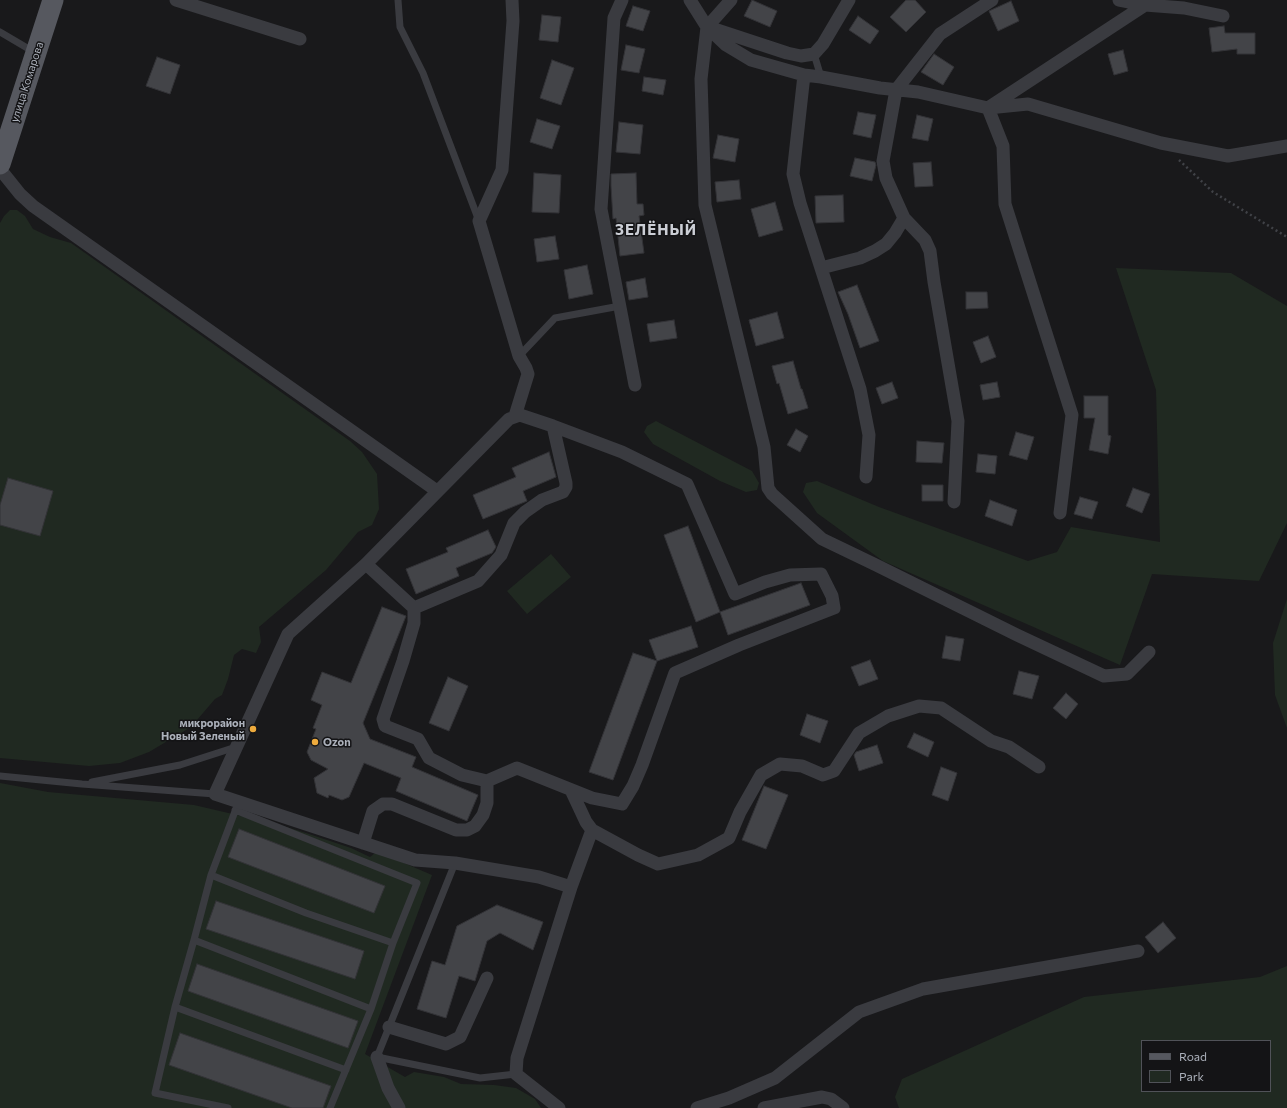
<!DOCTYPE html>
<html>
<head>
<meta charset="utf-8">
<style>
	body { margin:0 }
	#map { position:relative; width:1287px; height:1108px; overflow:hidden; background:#19191b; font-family:Commissioner,sans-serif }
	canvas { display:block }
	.legend { position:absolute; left:1141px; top:1040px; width:130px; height:52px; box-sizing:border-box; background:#141416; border:1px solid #505258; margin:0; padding:5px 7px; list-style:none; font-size:12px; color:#abb0ba }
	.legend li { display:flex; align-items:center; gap:8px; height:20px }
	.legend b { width:20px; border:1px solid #505258 }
</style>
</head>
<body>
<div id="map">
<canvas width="1287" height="1108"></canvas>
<ul class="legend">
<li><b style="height:5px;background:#56585f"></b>Road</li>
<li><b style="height:11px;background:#202921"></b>Park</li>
</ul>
</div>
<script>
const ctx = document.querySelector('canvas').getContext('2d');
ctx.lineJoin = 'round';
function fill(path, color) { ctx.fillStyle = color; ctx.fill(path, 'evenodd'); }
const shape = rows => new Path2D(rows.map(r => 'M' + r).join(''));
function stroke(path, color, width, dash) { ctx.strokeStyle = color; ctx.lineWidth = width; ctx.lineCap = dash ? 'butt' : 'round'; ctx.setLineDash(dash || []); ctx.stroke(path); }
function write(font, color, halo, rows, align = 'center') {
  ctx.font = font + ' Commissioner,sans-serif'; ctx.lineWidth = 3; ctx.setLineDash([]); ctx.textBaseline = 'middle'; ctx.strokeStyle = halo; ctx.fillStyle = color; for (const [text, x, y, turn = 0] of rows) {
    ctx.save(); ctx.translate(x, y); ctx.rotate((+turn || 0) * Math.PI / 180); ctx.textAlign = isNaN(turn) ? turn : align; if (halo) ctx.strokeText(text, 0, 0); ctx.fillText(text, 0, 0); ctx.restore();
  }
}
fill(shape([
	[10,210,17,210,25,216,33,229,50,237,71,243,350,441,362,452,377,474,379,509,372,525,358,532,326,570,259,627,261,642,256,653,242,649,234,655,228,679,222,695,215,699,191,727,149,752,120,763,89,766,0,758,0,223,4,216],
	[1116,268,1231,273,1287,306,1287,523,1259,581,1152,574,1120,665,883,561,817,513,803,492,806,483,817,481,879,507,1028,561,1057,552,1071,527,1160,542,1156,390],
	[656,421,752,471,759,483,757,490,746,492,720,481,653,444,644,432,647,426],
	[551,554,571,577,527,614,507,591],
	[1287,599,1287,728,1275,695,1273,643],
	[0,783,48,792,194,805,280,825,306,833,351,848,370,857,375,853,383,854,432,875,365,1054,405,1077,414,1072,444,1077,461,1084,494,1085,516,1088,535,1099,541,1108,0,1108],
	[1287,966,1287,1108,899,1108,895,1097,902,1079,1084,997,1260,977],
	[1142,1041,1270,1041,1270,1091,1142,1091]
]), '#202921');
const building = shape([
	[752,0,777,11,770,27,744,16,752,0],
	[906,0,915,0,926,12,906,32,890,17,906,0],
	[1011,1,1019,21,998,31,989,11,1011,1],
	[633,6,650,11,643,31,626,26,633,6],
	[542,15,561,17,558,42,539,40,542,15],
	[858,16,879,31,870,44,849,30,858,16],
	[1224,26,1225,33,1255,33,1255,54,1237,54,1237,49,1212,52,1209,28,1224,26],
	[626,45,645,49,639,73,621,70,626,45],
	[1123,50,1128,71,1114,75,1108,54,1123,50],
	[934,54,954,67,943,85,921,72,934,54],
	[157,57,180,65,170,94,146,86,157,57],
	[552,60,574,68,561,105,540,98,552,60],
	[644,77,666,80,663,95,642,91,644,77],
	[858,112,876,115,871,138,853,134,858,112],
	[917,115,933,119,928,141,912,138,917,115],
	[537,119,560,126,552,149,530,142,537,119],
	[619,122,643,125,640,154,616,152,619,122],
	[718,135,739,139,735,162,713,158,718,135],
	[855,158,875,162,876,165,872,181,850,176,855,158],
	[931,162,933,186,915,187,913,163,931,162],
	[534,173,561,175,559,213,532,212,534,173],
	[636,173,637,204,643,204,644,215,639,216,644,253,620,256,616,218,613,219,611,186,611,174,636,173],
	[739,180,741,199,717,202,715,182,739,180],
	[843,195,844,222,816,223,815,196,843,195],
	[775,202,783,230,759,237,751,209,775,202],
	[555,236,559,259,537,262,534,239,555,236],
	[587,265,593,294,569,299,564,270,587,265],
	[645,278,648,297,629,300,626,282,645,278],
	[857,285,879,341,860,348,848,314,838,292,857,285],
	[966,292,987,292,988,308,966,309,966,292],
	[777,312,784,338,756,346,749,320,777,312],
	[674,320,677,338,650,342,647,324,674,320],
	[988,336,996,357,981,363,973,342,988,336],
	[793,361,801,389,802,389,808,408,788,414,779,383,777,384,772,366,793,361],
	[892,382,898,398,882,404,876,388,892,382],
	[997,382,1000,397,983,400,980,385,997,382],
	[1084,396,1108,396,1108,435,1111,436,1108,454,1089,450,1095,418,1084,418,1084,396],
	[796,429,808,436,800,452,787,445,796,429],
	[1016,432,1034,437,1027,460,1009,455,1016,432],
	[917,441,944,443,942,463,916,462,917,441],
	[549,452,556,477,523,491,527,501,483,519,473,495,516,477,512,468,549,452],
	[978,454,997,456,995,474,976,472,978,454],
	[8,478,53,491,40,536,0,525,0,505,8,478],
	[922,485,943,485,943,501,922,501,922,485],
	[1133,488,1150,494,1142,513,1126,506,1133,488],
	[1080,497,1098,502,1092,519,1074,514,1080,497],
	[990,500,1017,510,1012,526,985,516,990,500],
	[688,526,720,612,696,622,664,535,688,526],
	[488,530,496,547,492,553,456,568,459,576,416,594,406,569,448,552,446,548,488,530],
	[801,583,810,605,728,635,720,612,801,583],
	[382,607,406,616,363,723,370,739,416,757,412,767,478,795,467,821,396,791,401,778,364,763,349,797,342,800,329,795,328,798,317,793,314,778,328,769,311,760,307,752,316,729,313,728,322,705,311,700,322,672,351,683,382,607],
	[691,626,698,647,657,661,649,640,691,626],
	[946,636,964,639,960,661,942,658,946,636],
	[633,653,657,661,613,780,589,772,633,653],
	[870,660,878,679,859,686,851,667,870,660],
	[1019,671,1039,676,1032,699,1013,694,1019,671],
	[448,677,468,686,449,731,429,723,448,677],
	[1066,693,1078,704,1066,719,1053,708,1066,693],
	[807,714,828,721,820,743,800,735,807,714],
	[914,733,934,742,928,757,907,747,914,733],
	[877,745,883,763,859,771,854,755,856,752,877,745],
	[941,767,957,773,948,801,932,795,941,767],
	[764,786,788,795,766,849,742,840,764,786],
	[239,829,385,886,374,913,228,857,239,829],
	[216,901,364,951,355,979,206,929,216,901],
	[497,905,543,922,533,950,500,933,487,941,475,981,459,976,446,1018,417,1009,432,961,445,965,457,926,497,905],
	[1163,922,1176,938,1158,953,1145,937,1163,922],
	[197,964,358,1021,348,1048,188,991,197,964],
	[180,1033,331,1086,323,1108,292,1108,169,1065,180,1033]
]);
fill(building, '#434448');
stroke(building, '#333337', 1);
stroke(shape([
	[1179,160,1213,192,1287,237]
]), '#404247', 2.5, [2, 3]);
stroke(shape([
	[398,0,400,27,423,73,479,221],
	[0,32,34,52],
	[814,54,821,77],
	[519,356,555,318,620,306],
	[0,776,82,784,215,794],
	[92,782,180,765,236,747],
	[235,810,417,883,393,943],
	[455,863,377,1057,480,1078,516,1074],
	[211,875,237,806],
	[194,940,175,1007,155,1093,228,1108],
	[175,1007,346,1070],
	[330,1108,371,1009,393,943,306,913,211,875,194,940,371,1009]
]), '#3a3b40', 7);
stroke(shape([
	[176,0,300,39],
	[512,0,513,21,502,170,479,221,519,356,526,368,528,374,515,416],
	[622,0,614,18,601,209,635,385],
	[690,0,707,27,726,45,751,60,804,75,821,77,880,88,918,92,988,108,1145,5,1184,8,1223,16],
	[731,0,707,27,701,79,705,205,764,447,768,488,772,494,822,539,876,565,1017,635,1104,676,1127,674,1149,652],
	[1119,0,1145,5],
	[711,28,787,53,801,56,814,54,823,44,849,0],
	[804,75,793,174,800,203,860,389,869,435,866,477],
	[0,169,20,194,33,206,437,491],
	[821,268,860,258,875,251,886,244,895,233,904,218],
	[954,502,958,421,934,282,930,251,925,240,904,218,886,178,883,161,896,90,940,34,992,0],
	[1060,513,1072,415,1005,204,1003,146,988,108,1028,104,1161,143,1228,156,1287,146],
	[366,564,414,608,414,623,403,661,383,719,385,726,418,739,429,758,462,775,487,781,517,768,592,798,622,804,633,786,642,765,675,673,739,645,834,608,832,596,821,574,790,575,765,582,735,594,687,484,622,452,553,426,520,415,509,419,366,564,288,634,215,794,415,860,455,863,539,877,571,887],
	[414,608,478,581,501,555,514,523,525,512,542,500,563,492,566,487,566,483,553,426],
	[571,790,586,822,592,830,638,855,658,864,698,855,729,838,740,812,761,775,780,764,802,766,823,775,834,771,859,733,888,716,919,706,941,708,991,741,1009,747,1039,767],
	[363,843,373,811,383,804,392,804,456,830,467,830,475,826,483,815,487,803,487,781],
	[389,1027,446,1044,460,1037,487,978],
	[377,1057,388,1088,399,1108],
	[559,1108,516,1074,517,1058,571,887,592,830],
	[697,1108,729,1098,775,1078,859,1012,923,989,1138,951],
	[764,1108,822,1097,831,1099,843,1108]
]), '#3a3b40', 13);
stroke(shape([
	[0,164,53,0]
]), '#56585f', 21);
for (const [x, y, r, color] of [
	[253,729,4,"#eeab3d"],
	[315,742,4,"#eeab3d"]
]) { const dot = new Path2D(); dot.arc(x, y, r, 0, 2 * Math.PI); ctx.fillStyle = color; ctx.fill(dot); stroke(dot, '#141416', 1.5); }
write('11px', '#abb0ba', '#141416', [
	["улица Комарова",27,82,-72]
]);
write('bold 11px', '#abb0ba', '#141416', [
	["микрорайон",245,723],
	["Новый Зеленый",245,736],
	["Ozon",323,742,"left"]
], 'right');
ctx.letterSpacing = '1px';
write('bold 15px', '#cccfd6', '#141416', [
	["ЗЕЛЁНЫЙ",656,230]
]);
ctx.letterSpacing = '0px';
</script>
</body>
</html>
